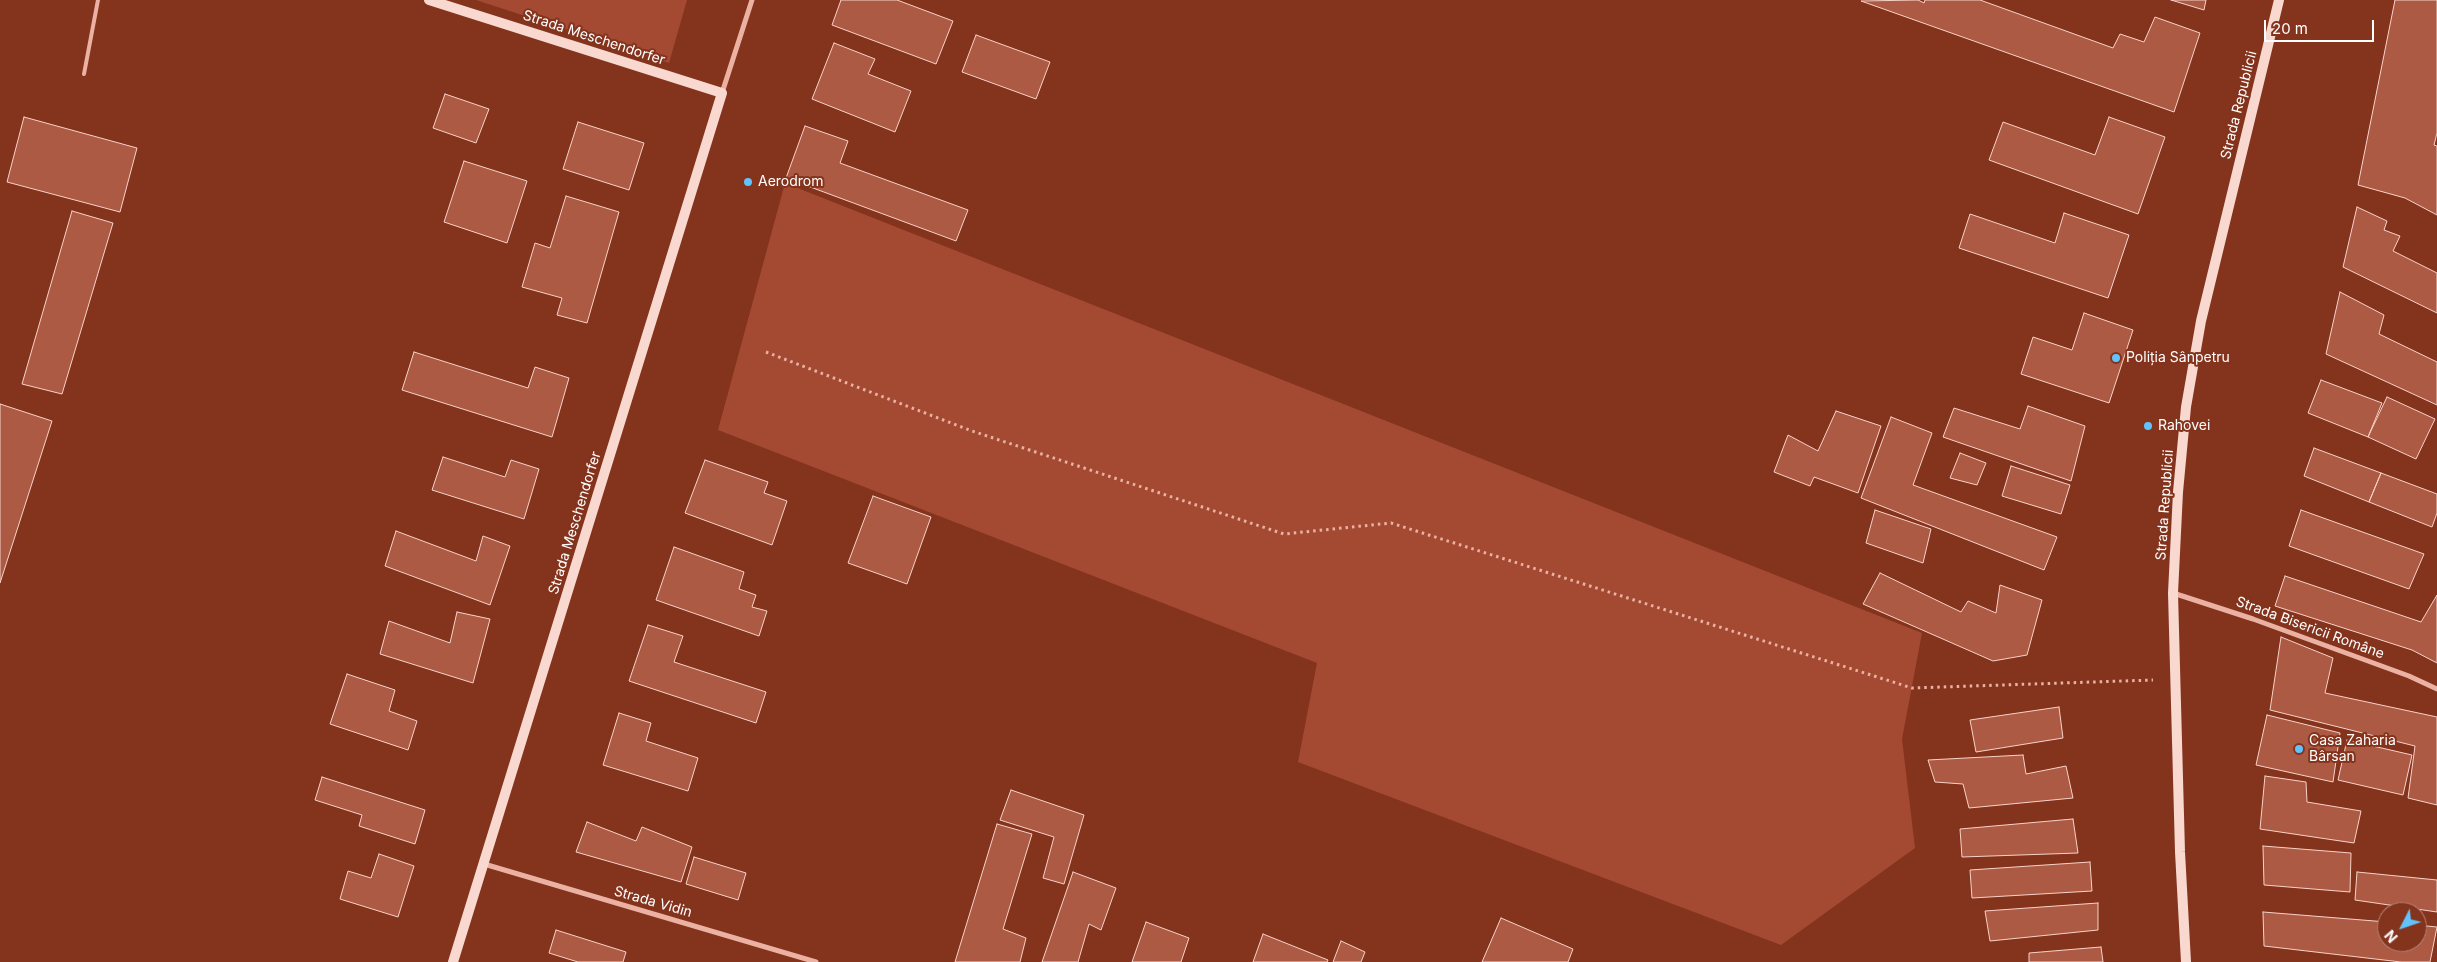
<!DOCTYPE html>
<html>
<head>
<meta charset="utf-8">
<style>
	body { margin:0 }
	#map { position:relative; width:2437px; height:962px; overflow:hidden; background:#84331d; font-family:Inter,sans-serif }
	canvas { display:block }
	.north { position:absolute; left:2377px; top:902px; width:50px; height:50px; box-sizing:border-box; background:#84331d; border:1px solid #b58577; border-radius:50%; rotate:229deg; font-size:14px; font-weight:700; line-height:20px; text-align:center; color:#fff }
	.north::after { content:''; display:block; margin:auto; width:18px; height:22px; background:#61c3fb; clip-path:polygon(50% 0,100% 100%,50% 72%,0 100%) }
	.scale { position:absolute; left:2264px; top:20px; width:110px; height:22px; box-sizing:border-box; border:2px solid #fff; border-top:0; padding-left:6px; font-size:15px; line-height:18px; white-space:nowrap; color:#fff; -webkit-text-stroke:4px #84331d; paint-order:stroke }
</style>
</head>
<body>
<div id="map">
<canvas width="2437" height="962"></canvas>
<div class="north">N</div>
<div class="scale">20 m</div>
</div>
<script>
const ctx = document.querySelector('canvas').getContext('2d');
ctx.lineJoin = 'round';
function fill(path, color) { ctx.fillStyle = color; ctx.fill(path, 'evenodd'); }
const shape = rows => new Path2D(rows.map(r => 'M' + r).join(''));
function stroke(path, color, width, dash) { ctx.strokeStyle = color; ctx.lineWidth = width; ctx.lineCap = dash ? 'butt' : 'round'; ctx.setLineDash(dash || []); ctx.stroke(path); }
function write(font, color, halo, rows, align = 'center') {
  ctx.font = font + ' Inter,sans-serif'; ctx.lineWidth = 4; ctx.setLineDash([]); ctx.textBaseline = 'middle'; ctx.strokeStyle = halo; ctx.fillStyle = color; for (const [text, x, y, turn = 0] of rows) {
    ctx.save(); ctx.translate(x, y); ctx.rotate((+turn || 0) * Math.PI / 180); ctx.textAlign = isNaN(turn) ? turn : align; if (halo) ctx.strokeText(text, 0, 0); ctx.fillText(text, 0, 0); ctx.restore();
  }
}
fill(shape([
	[476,0,687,0,669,63],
	[785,183,1922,633,1902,739,1915,848,1781,945,1298,762,1317,663,718,430]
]), '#a44a33');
const building = shape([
	[841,0,897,0,953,21,936,64,832,25,841,0],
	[1918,0,1924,3,1925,0,1980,0,2113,48,2120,34,2144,42,2155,17,2200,33,2174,112,1861,1,1918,0],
	[2171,0,2206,0,2204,10,2171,0],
	[2395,0,2437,0,2437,133,2434,145,2437,146,2437,215,2405,198,2358,185,2395,0],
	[976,35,1050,62,1036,99,962,72,976,35],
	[834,43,875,59,868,74,911,91,895,132,812,99,834,43],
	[445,94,489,109,476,143,433,128,445,94],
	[24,117,137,148,120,212,7,182,24,117],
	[2109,117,2165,137,2138,214,1989,160,2003,122,2095,155,2109,117],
	[578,122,644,143,629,190,563,169,578,122],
	[805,126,848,141,840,163,968,210,956,241,786,178,805,126],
	[464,161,527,181,507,243,444,222,464,161],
	[566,196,619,212,587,323,557,315,562,298,522,287,535,243,550,248,566,196],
	[2357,207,2387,221,2384,230,2400,236,2393,251,2437,273,2437,313,2343,267,2357,207],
	[72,211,113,223,62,394,22,384,72,211],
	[2064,213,2129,235,2108,298,1959,248,1970,214,2055,243,2064,213],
	[2340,292,2384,315,2379,334,2437,362,2437,405,2326,354,2340,292],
	[2084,313,2133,330,2109,403,2021,374,2033,337,2072,350,2084,313],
	[414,352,528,388,535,367,569,378,552,437,402,390,414,352],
	[2321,380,2382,403,2368,437,2308,413,2321,380],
	[2387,397,2435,419,2416,459,2368,437,2387,397],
	[0,404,52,421,0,583,0,404],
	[2028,406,2085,426,2071,481,1943,437,1954,408,2020,429,2028,406],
	[1836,411,1881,426,1858,493,1814,477,1810,486,1774,472,1788,435,1818,451,1836,411],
	[1891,417,1932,433,1913,485,2057,537,2044,570,1861,498,1891,417],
	[2314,448,2381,473,2369,502,2304,476,2314,448],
	[1960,453,1986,463,1977,485,1950,478,1960,453],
	[443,457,505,477,511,460,539,469,524,519,432,490,443,457],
	[705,460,768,482,764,493,787,501,772,545,685,513,705,460],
	[2011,466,2070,485,2061,514,2002,496,2011,466],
	[2381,473,2437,494,2437,513,2432,527,2369,502,2381,473],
	[873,496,931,517,907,584,848,563,873,496],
	[1875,510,1931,529,1923,563,1866,543,1875,510],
	[2301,510,2424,554,2409,589,2289,546,2301,510],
	[396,531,476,561,483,536,510,546,490,605,385,566,396,531],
	[674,547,744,572,739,589,756,595,752,607,767,611,759,636,656,600,674,547],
	[1880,573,1961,612,1968,601,1996,613,2000,585,2042,600,2027,655,1993,661,1863,604,1880,573],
	[2285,576,2421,622,2437,595,2437,663,2412,650,2275,606,2285,576],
	[457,612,490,619,473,683,380,654,389,621,450,643,457,612],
	[648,625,683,636,674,662,766,692,756,723,629,681,648,625],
	[2281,637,2333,658,2325,693,2437,717,2437,805,2408,798,2415,746,2270,710,2281,637],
	[347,674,395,690,389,711,417,721,408,750,330,724,347,674],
	[2059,707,2063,738,1976,752,1970,720,2059,707],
	[619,713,651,723,646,741,698,758,688,791,603,765,619,713],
	[2267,715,2340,733,2333,782,2256,765,2267,715],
	[2347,740,2412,755,2403,795,2338,780,2347,740],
	[2023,755,2026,774,2066,766,2073,798,1969,808,1963,784,1935,782,1928,760,2023,755],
	[2265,776,2306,782,2307,802,2361,811,2354,843,2260,829,2265,776],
	[322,777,425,810,415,844,359,826,362,815,315,800,322,777],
	[1011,790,1084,815,1064,884,1043,878,1054,837,1000,820,1011,790],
	[2073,819,2078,853,1962,857,1960,829,2073,819],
	[587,822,636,841,642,827,692,847,681,882,576,852,587,822],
	[997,824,1032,834,1003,929,1026,938,1020,962,955,962,997,824],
	[2263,846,2351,853,2350,892,2264,885,2263,846],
	[379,854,414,866,398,917,340,899,348,871,371,878,379,854],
	[694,857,746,873,738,900,686,884,694,857],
	[2090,862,2092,891,1972,898,1970,870,2090,862],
	[1073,872,1116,888,1101,930,1089,924,1078,962,1042,962,1073,872],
	[2357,872,2437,880,2437,912,2355,900,2357,872],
	[2098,903,2098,930,1990,941,1985,911,2098,903],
	[2263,912,2387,922,2387,942,2417,942,2417,925,2437,927,2430,962,2401,962,2264,946,2263,912],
	[1501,918,1573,949,1568,962,1482,962,1501,918],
	[1146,922,1189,938,1181,962,1132,962,1146,922],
	[556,930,626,952,623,962,578,962,549,953,556,930],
	[1263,934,1328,960,1327,962,1253,962,1263,934],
	[1341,941,1365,952,1361,962,1333,962,1341,941],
	[2101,947,2103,962,2029,962,2029,953,2101,947]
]);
fill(building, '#ad5a45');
stroke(building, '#f8d2c8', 1);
stroke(shape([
	[766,352,972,431,1284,534,1391,523,1912,688,2153,680]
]), '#ebb2a4', 3, [2.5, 4]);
stroke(shape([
	[84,74,98,0]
]), '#ebb2a4', 4);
stroke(shape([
	[722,93,752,0],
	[2173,593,2253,619,2409,676,2437,689],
	[484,864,816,962]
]), '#ebb2a4', 5);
stroke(shape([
	[429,0,722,93,453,962],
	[2186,962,2180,852,2173,593,2178,492,2186,407,2201,321,2279,0]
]), '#f8d8cf', 10);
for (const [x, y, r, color] of [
	[748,182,5,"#61c3fb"],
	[2116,358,5,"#61c3fb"],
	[2148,426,5,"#61c3fb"],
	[2299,749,5,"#61c3fb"]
]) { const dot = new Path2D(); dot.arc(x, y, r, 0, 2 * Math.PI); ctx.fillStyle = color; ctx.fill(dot); stroke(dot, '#84331d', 2); }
write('14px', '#fff', '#84331d', [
	["Strada Meschendorfer",594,38,18],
	["Strada Republicii",2239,105,-76],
	["Strada Republicii",2165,505,-86],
	["Strada Meschendorfer",575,523,-73],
	["Strada Bisericii Române",2310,628,20],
	["Strada Vidin",653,902,16]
]);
write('14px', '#fff', '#84331d', [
	["Aerodrom",758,182],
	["Poliția Sânpetru",2126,358],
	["Rahovei",2158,426],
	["Casa Zaharia",2309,741],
	["Bârsan",2309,757]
], 'left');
</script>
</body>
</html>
